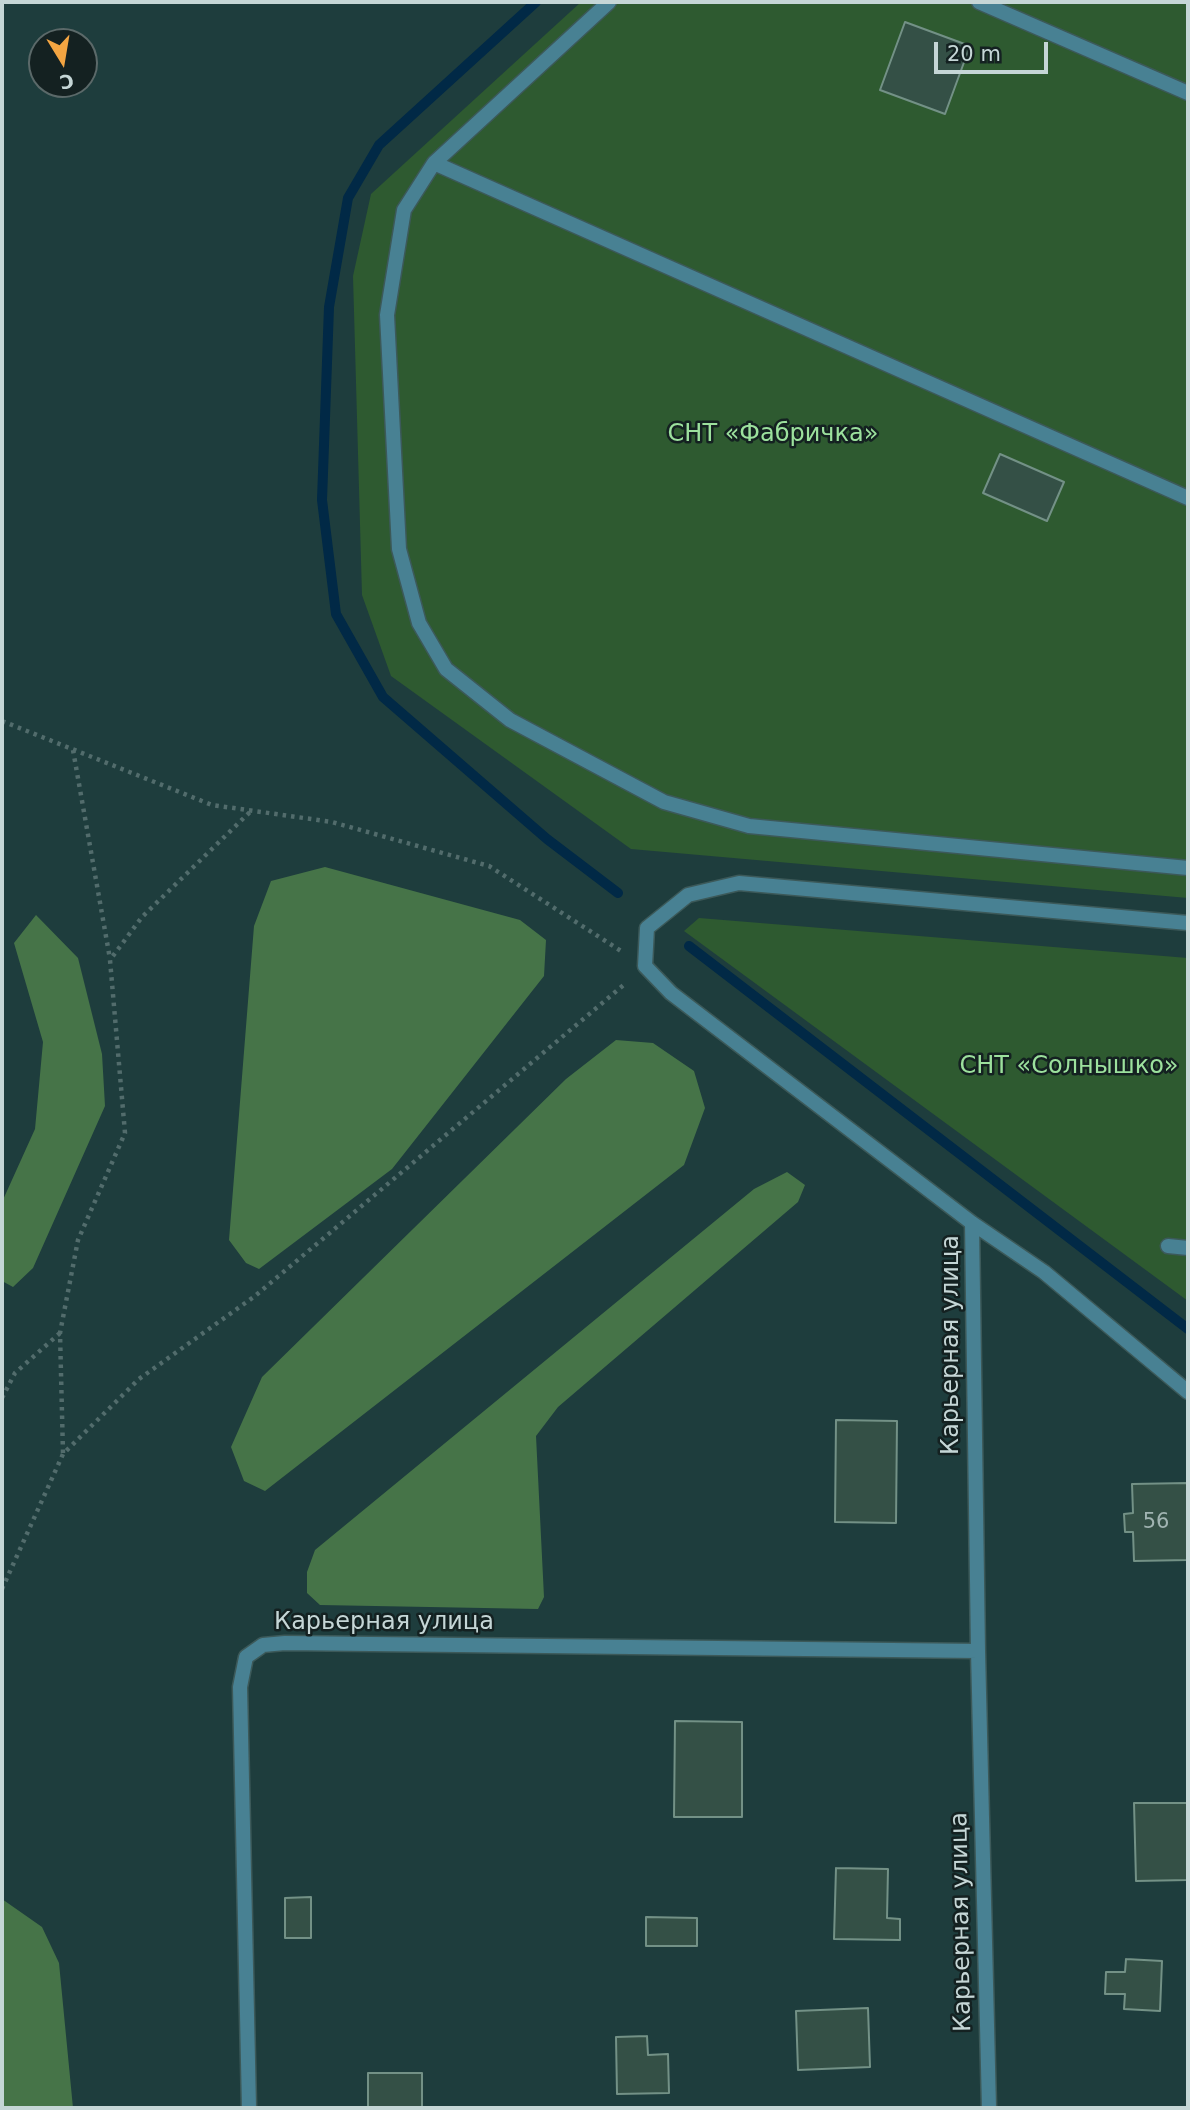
<!DOCTYPE html>
<html>
<head>
<meta charset="utf-8">
<style>
	body { margin:0 }
	#map { position:relative; width:1190px; height:2110px; overflow:hidden; background:#1e3d3d; font-family:"DejaVu Sans",sans-serif }
	canvas { display:block }
	.frame { position:absolute; inset:0; border:4px solid #c5d6d6; pointer-events:none }
	.north { position:absolute; left:28px; top:28px; width:70px; height:70px; box-sizing:border-box; background:#142121; border:2px solid #5b6969; border-radius:50%; rotate:169deg; font-size:19px; font-weight:700; line-height:28px; text-align:center; color:#c5d6d6 }
	.north::after { content:''; display:block; margin:auto; width:24px; height:32px; background:#f3a542; clip-path:polygon(50% 0,100% 100%,50% 72%,0 100%) }
	.scale { position:absolute; left:934px; top:42px; width:114px; height:32px; box-sizing:border-box; border:4px solid #c5d6d6; border-top:0; padding-left:9px; font-size:21px; line-height:24px; white-space:nowrap; color:#c5d6d6; -webkit-text-stroke:5px #142121; paint-order:stroke }
</style>
</head>
<body>
<div id="map">
<canvas width="1190" height="2110"></canvas>
<div class="frame"></div>
<div class="north">С</div>
<div class="scale">20 m</div>
</div>
<script>
const ctx = document.querySelector('canvas').getContext('2d');
ctx.lineJoin = 'round';
function fill(path, color) { ctx.fillStyle = color; ctx.fill(path, 'evenodd'); }
const shape = rows => new Path2D(rows.map(r => 'M' + r).join(''));
function stroke(path, color, width, dash) { ctx.strokeStyle = color; ctx.lineWidth = width; ctx.lineCap = dash ? 'butt' : 'round'; ctx.setLineDash(dash || []); ctx.stroke(path); }
function write(font, color, halo, rows, align = 'center') {
  ctx.font = font + ' "DejaVu Sans",sans-serif'; ctx.lineWidth = 5; ctx.setLineDash([]); ctx.textBaseline = 'middle'; ctx.strokeStyle = halo; ctx.fillStyle = color; for (const [text, x, y, turn = 0] of rows) {
    ctx.save(); ctx.translate(x, y); ctx.rotate((+turn || 0) * Math.PI / 180); ctx.textAlign = isNaN(turn) ? turn : align; if (halo) ctx.strokeText(text, 0, 0); ctx.fillText(text, 0, 0); ctx.restore();
  }
}
fill(shape([
	[581,2,1188,2,1188,898,631,849,391,676,362,595,353,276,371,194],
	[699,918,1188,958,1188,1301,684,931]
]), '#2e5a30');
fill(shape([
	[325,867,520,920,546,940,544,976,392,1169,259,1269,246,1263,229,1240,254,926,271,881],
	[36,915,78,958,102,1054,105,1106,33,1268,13,1287,2,1281,2,1202,35,1129,43,1042,14,943],
	[616,1040,653,1043,694,1071,705,1108,684,1165,265,1491,244,1481,231,1447,262,1377,566,1079],
	[787,1172,805,1185,798,1202,558,1407,536,1436,544,1597,538,1609,320,1605,307,1593,307,1572,315,1550,754,1189],
	[2,1899,42,1927,59,1963,73,2108,2,2108]
]), '#467448');
stroke(shape([
	[536,2,379,145,348,198,329,307,322,500,336,614,383,697,547,839,618,893],
	[689,946,1188,1329]
]), '#012946', 10);
const building = shape([
	[905,22,970,46,945,114,880,90,905,22],
	[1000,454,1064,482,1047,521,983,493,1000,454],
	[836,1420,897,1421,896,1523,835,1522,836,1420],
	[1188,1483,1188,1560,1134,1561,1133,1532,1125,1532,1124,1514,1133,1513,1132,1484,1188,1483],
	[675,1721,742,1722,742,1817,674,1817,675,1721],
	[1134,1803,1188,1803,1188,1880,1136,1881,1134,1803],
	[836,1868,888,1869,887,1918,900,1919,900,1940,834,1939,836,1868],
	[311,1897,311,1938,285,1938,285,1898,311,1897],
	[646,1917,697,1918,697,1946,646,1946,646,1917],
	[1126,1959,1162,1961,1160,2011,1124,2009,1125,1994,1105,1994,1106,1972,1125,1972,1126,1959],
	[868,2008,870,2067,798,2070,796,2011,868,2008],
	[647,2036,648,2055,668,2054,669,2093,617,2094,616,2037,647,2036],
	[368,2073,422,2073,422,2108,368,2108,368,2073]
]);
fill(building, '#345046');
stroke(building, '#739186', 2);
const service = shape([
	[609,2,434,163,1188,498],
	[979,2,1188,93],
	[434,163,404,210,387,315,399,549,419,623,446,669,510,720,664,802,749,826,1188,868]
]);
const minor = shape([
	[1188,923,739,883,688,895,647,928,645,966,671,993,972,1223,1044,1272,1188,1392],
	[1168,1246,1188,1248],
	[978,1651,989,2108],
	[249,2108,240,1687,246,1657,263,1645,285,1643,978,1651,972,1223]
]);
stroke(service, '#3c5959', 17);
stroke(minor, '#3c5959', 17);
stroke(shape([
	[2,721,212,805,332,822,489,866,621,951],
	[73,750,110,959],
	[2,1398,15,1373,60,1333],
	[63,1453,60,1333,78,1240,125,1133,110,960,142,917,252,810],
	[2,1589,63,1454,139,1379,255,1296,626,983]
]), '#526c6c', 4.5, [3.5, 5]);
stroke(service, '#488193', 14);
stroke(minor, '#488193', 14);
write('21px', '#a1b4b2', null, [
	["56",1156,1523]
]);
write('24px', '#9ce19d', '#142121', [
	["СНТ «Фабричка»",773,435],
	["СНТ «Солнышко»",1069,1067]
]);
write('24px', '#c5d6d6', '#142121', [
	["Карьерная улица",952,1345,-90],
	["Карьерная улица",384,1623],
	["Карьерная улица",962,1922,-91]
]);
</script>
</body>
</html>
